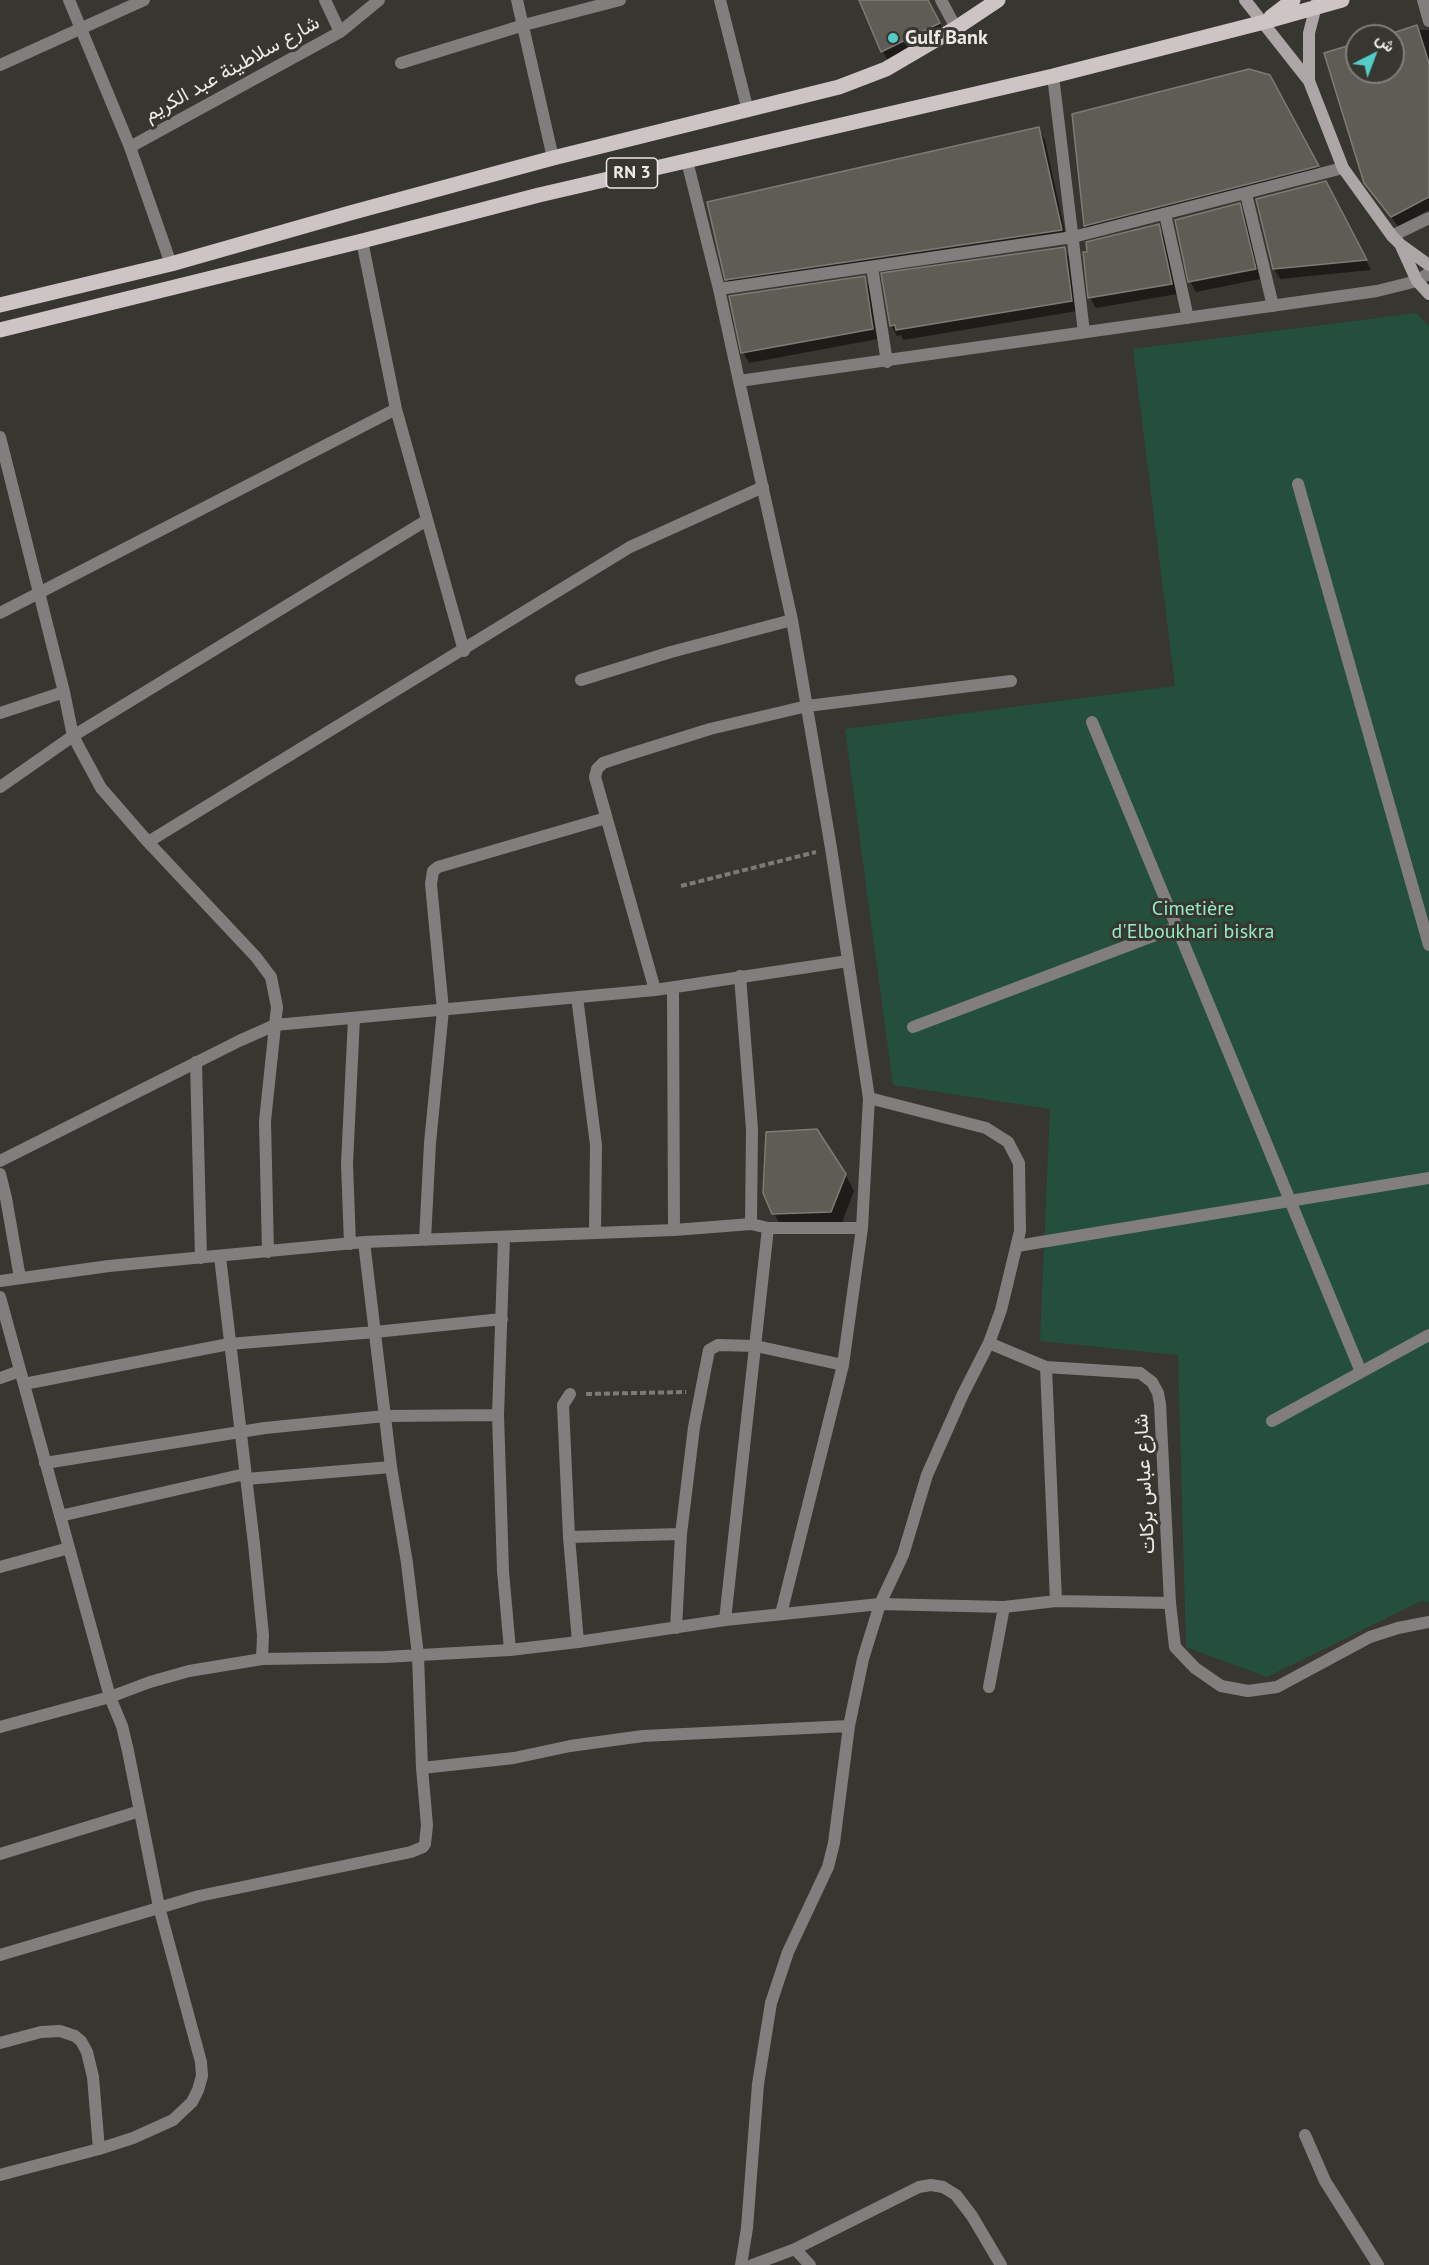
<!DOCTYPE html>
<html>
<head>
<meta charset="utf-8">
<style>
	body { margin:0 }
	#map { position:relative; width:1429px; height:2265px; overflow:hidden; background:#383630; font-family:"PT Sans",Vazirmatn,sans-serif }
	canvas { display:block }
	.north { position:absolute; left:1345px; top:24px; width:60px; height:60px; box-sizing:border-box; background:#383630; border:2px solid #807e79; border-radius:50%; rotate:42deg; font-size:16px; font-weight:700; line-height:24px; text-align:center; color:#eceae7 }
	.north::after { content:''; display:block; margin:auto; width:21px; height:27px; background:#53cdca; clip-path:polygon(50% 0,100% 100%,50% 72%,0 100%) }
</style>
</head>
<body>
<div id="map">
<canvas width="1429" height="2265"></canvas>
<div class="north">ش</div>
</div>
<script>
const ctx = document.querySelector('canvas').getContext('2d');
ctx.lineJoin = 'round';
function fill(path, color) { ctx.fillStyle = color; ctx.fill(path, 'evenodd'); }
const shape = rows => new Path2D(rows.map(r => 'M' + r).join(''));
function stroke(path, color, width, dash) { ctx.strokeStyle = color; ctx.lineWidth = width; ctx.lineCap = dash ? 'butt' : 'round'; ctx.setLineDash(dash || []); ctx.stroke(path); }
function write(font, color, halo, rows, align = 'center') {
  ctx.font = font + ' "PT Sans",Vazirmatn,sans-serif'; ctx.lineWidth = 6; ctx.setLineDash([]); ctx.textBaseline = 'middle'; ctx.strokeStyle = halo; ctx.fillStyle = color; for (const [text, x, y, turn = 0] of rows) {
    ctx.save(); ctx.translate(x, y); ctx.rotate((+turn || 0) * Math.PI / 180); ctx.textAlign = isNaN(turn) ? turn : align; if (halo) ctx.strokeText(text, 0, 0); ctx.fillText(text, 0, 0); ctx.restore();
  }
}
fill(shape([
	[1416,313,1429,326,1429,1602,1421,1601,1267,1677,1186,1647,1178,1355,1040,1341,1050,1109,893,1085,845,729,1175,686,1133,349]
]), '#244f3d');
fill(shape([
	[860,0,928,0,948,39,892,68,883,52],
	[1417,27,1418,30,1429,30,1429,210,1398,226,1365,183,1326,54,1357,45,1357,72,1393,72,1393,36,1387,36],
	[1269,76,1324,176,1092,236,1085,225],
	[1039,129,1045,140,1067,241,733,290,727,279],
	[1331,193,1371,270,1280,279,1274,269],
	[1239,205,1245,215,1260,279,1196,292,1190,281],
	[1158,225,1164,236,1177,294,1096,308,1090,298],
	[1064,248,1070,259,1077,311,903,340,901,335,897,336,891,325],
	[864,278,870,288,878,339,749,363,743,352],
	[845,1174,854,1191,840,1228,783,1230,774,1213]
]), '#0007');
const building = shape([
	[859,0,928,0,940,23,881,52,859,0],
	[1417,25,1429,63,1429,197,1391,217,1364,183,1324,53,1357,43,1357,72,1393,72,1393,33,1417,25],
	[1249,69,1270,75,1319,166,1084,226,1072,114,1249,69],
	[1039,127,1062,230,725,280,707,202,1039,127],
	[1326,181,1367,260,1273,269,1256,199,1326,181],
	[1240,203,1256,269,1188,282,1175,220,1240,203],
	[1159,224,1172,284,1088,298,1083,252,1087,252,1086,242,1159,224],
	[1065,247,1072,301,896,330,895,325,890,326,881,273,1065,247],
	[865,276,873,329,741,353,729,296,865,276],
	[817,1129,846,1174,831,1212,772,1214,763,1193,766,1132,817,1129]
]);
fill(building, '#5f5c56');
stroke(building, '#7d7b74', 1.5);
stroke(shape([
	[681,886,816,852],
	[586,1394,686,1392]
]), '#7c7a76', 4, [6, 3]);
stroke(shape([
	[69,0,130,147,171,264],
	[325,0,340,32],
	[517,0,553,158],
	[720,0,748,111],
	[941,0,956,28],
	[1423,0,1429,21],
	[401,63,524,25,620,0],
	[0,65,144,0],
	[1053,76,1084,332],
	[130,147,340,32,379,0],
	[687,161,719,289,739,381],
	[1246,194,1273,306],
	[1165,214,1188,318],
	[1392,236,1429,218],
	[362,241,396,409,464,651],
	[872,267,887,362],
	[719,289,1073,237,1343,168],
	[0,437,64,692,0,713],
	[1298,484,1429,945],
	[0,613,396,409],
	[581,680,671,652,792,620],
	[64,692,73,736,101,788,148,842,630,547,763,487],
	[1092,722,1361,1372],
	[0,787,73,736,427,520],
	[148,842,256,957,271,977,277,1007,265,1121,268,1252],
	[848,961,655,990,595,777,597,769,603,763,627,755,710,729,807,706,1011,681],
	[740,976,752,1129,751,1224],
	[673,987,674,1230],
	[577,997,596,1145,595,1233],
	[913,1027,1177,927],
	[196,1062,201,1258],
	[869,1098,986,1128,1008,1142,1019,1163,1020,1231,1001,1310,989,1343,1046,1367,1140,1373,1152,1382,1158,1393,1160,1404,1170,1603,1175,1647,1195,1668,1221,1686,1248,1691,1277,1687,1370,1637,1398,1628,1429,1622],
	[0,1161,239,1041,275,1025,655,990],
	[0,1174,6,1198,20,1278],
	[504,1238,498,1415,503,1571,510,1650],
	[425,1240,430,1143,443,1010,431,884,433,871,438,867,606,818],
	[350,1244,347,1164,354,1018],
	[1017,1246,1429,1178],
	[220,1257,254,1544,263,1635,262,1659],
	[0,1281,109,1266,364,1242,674,1230,751,1224,768,1228,862,1228],
	[0,1297,110,1697,122,1726,128,1751,159,1907,201,2062,202,2076,198,2090,192,2102,173,2120,133,2138,99,2149],
	[1046,1367,1056,1601],
	[0,1378,20,1371],
	[24,1384,229,1344,375,1332,502,1319],
	[1272,1421,1429,1335],
	[45,1463,265,1428,385,1416,498,1415],
	[246,1479,391,1467],
	[60,1516,245,1474],
	[569,1537,563,1405,570,1394],
	[0,1567,69,1548],
	[781,1614,843,1365,862,1228,869,1098,831,848,792,620,739,381,1377,291,1417,281,1429,273],
	[725,1620,768,1228],
	[676,1628,681,1534,694,1427,709,1350,718,1345,756,1346,843,1365],
	[578,1642,569,1537,681,1534],
	[989,1687,1004,1607],
	[0,1727,110,1697,150,1682,189,1671,262,1659,385,1657,510,1650,578,1642,725,1620,880,1604,1004,1607,1056,1601,1170,1603],
	[422,1768,514,1758,570,1746,643,1736,849,1726],
	[0,1854,140,1811],
	[0,1955,199,1896,411,1852,423,1847,425,1844,427,1825,422,1768,418,1655,407,1563,391,1467,364,1242],
	[0,2043,41,2032,60,2031,75,2036,81,2041,87,2052,93,2077,99,2149,0,2175],
	[1305,2135,1325,2181,1378,2265],
	[795,2249,810,2265],
	[741,2265,747,2228,758,2084,771,2003,788,1952,828,1867,834,1843,849,1726,863,1659,880,1604,903,1555,927,1475,963,1394,989,1343],
	[752,2265,795,2249,919,2187,931,2185,943,2187,956,2195,972,2216,1001,2265]
]), '#827e7d', 12);
stroke(shape([
	[1245,0,1309,81,1343,168,1392,236,1401,245,1429,265],
	[1309,81,1309,33,1317,2],
	[1401,246,1417,281,1429,294]
]), '#aca6a6', 12);
stroke(shape([
	[1271,17,1293,0],
	[0,305,171,264,350,213,553,158,839,87,886,69,956,28,998,0],
	[0,330,362,241,539,195,1053,76,1264,22,1342,0]
]), '#cdc5c5', 15);
for (const [x, y, r, color] of [
	[893,38,6,"#53cdca"]
]) { const dot = new Path2D(); dot.arc(x, y, r, 0, 2 * Math.PI); ctx.fillStyle = color; ctx.fill(dot); stroke(dot, '#383630', 2); }
for (const [x, y, w] of [
	[632,173,51]
]) { const box = new Path2D(); box.roundRect(x - w / 2, y - 15, w, 30, 4.5); ctx.fillStyle = '#383630'; ctx.fill(box); stroke(box, '#eceae7', 1.5); }
write('bold 18px', '#eceae7', null, [
	["RN 3",632,173]
]);
write('bold 20px', '#eceae7', '#383630', [
	["Gulf Bank",905,38]
], 'left');
write('20px', '#eceae7', '#383630', [
	["شارع سلاطينة عبد الكريم",232,69,-29],
	["شارع عباس بركات",1145,1484,-93]
]);
write('20px', '#92ecc4', '#383630', [
	["Cimetière",1193,909],
	["d'Elboukhari biskra",1193,932]
]);
</script>
</body>
</html>
